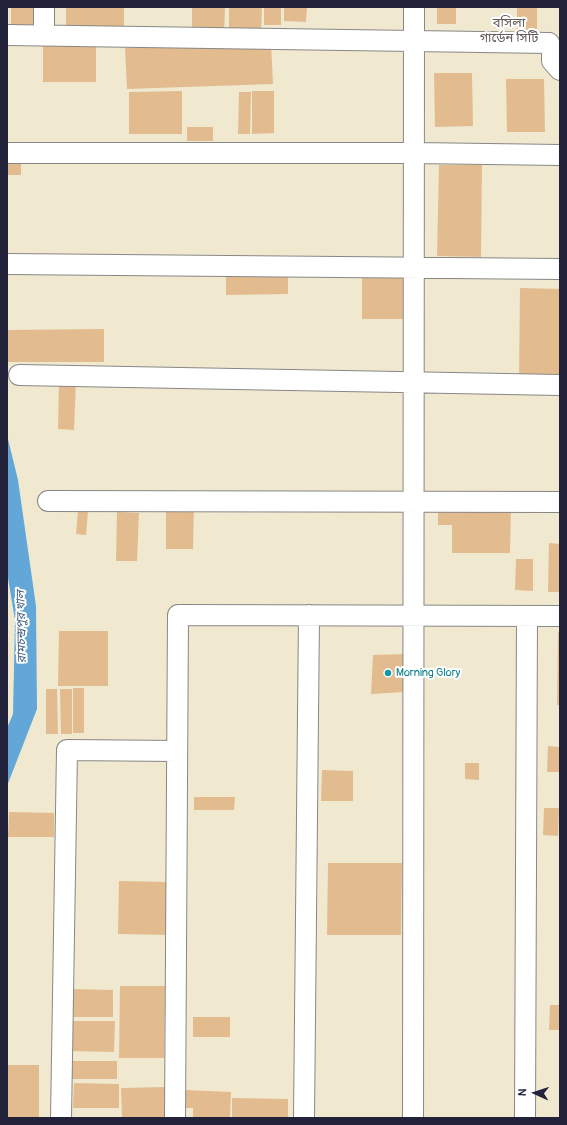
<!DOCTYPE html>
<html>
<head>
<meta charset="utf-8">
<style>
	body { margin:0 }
	#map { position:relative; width:567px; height:1125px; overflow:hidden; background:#f0e9d0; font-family:Pangolin,sans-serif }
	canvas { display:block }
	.frame { position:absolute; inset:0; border:8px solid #22223b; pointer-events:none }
	.north { position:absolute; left:515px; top:1073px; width:40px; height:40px; -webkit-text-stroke:3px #fff; paint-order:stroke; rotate:273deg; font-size:11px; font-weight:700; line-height:16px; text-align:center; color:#22223b }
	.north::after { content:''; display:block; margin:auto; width:14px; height:18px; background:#22223b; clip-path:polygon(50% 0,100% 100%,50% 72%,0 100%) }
</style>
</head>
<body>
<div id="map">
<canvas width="567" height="1125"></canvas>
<div class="frame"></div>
<div class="north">N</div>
</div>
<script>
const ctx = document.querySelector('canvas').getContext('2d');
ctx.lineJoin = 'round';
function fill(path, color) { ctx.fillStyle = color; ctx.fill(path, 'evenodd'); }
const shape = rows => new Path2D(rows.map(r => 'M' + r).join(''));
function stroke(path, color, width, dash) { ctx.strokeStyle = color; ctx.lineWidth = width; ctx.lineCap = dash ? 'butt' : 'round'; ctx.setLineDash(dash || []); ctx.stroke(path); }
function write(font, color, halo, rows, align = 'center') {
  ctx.font = font + ' Pangolin,"Noto Sans Bengali",sans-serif'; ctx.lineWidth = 4; ctx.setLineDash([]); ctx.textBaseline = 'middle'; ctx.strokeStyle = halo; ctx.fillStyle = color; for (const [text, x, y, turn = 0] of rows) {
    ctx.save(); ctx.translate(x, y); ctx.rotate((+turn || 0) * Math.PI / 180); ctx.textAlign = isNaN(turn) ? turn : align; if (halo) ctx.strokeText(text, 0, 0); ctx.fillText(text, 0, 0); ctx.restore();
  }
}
fill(shape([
	[7,435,18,480,36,606,37,709,7,786,7,728,13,714,15,620,7,572]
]), '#62a7d7');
fill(shape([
	[11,7,42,7,42,32,11,32],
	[66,7,124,7,124,28,66,27],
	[192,7,225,7,224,35,192,34],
	[229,7,262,7,261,32,229,31],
	[264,7,281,7,281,25,264,25],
	[284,7,307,7,306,22,284,21],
	[437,7,456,7,456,24,437,24],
	[517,7,537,7,537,31,517,31],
	[271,43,273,84,127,89,125,48],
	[43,44,96,44,96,82,43,82],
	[434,73,472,73,473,126,435,127],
	[506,79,544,79,545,132,507,132],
	[182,91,182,134,129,134,129,92],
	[252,91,274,91,274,133,252,134],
	[239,92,251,92,250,134,238,134],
	[187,127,213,127,213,141,187,141],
	[7,158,21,158,21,175,7,175],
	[439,165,482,165,481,257,437,256],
	[288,272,288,294,226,295,226,273],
	[362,278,415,278,415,319,362,319],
	[520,288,560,289,560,380,519,380],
	[104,329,104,362,7,362,7,330],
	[59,381,76,381,74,430,58,429],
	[166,503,194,503,193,549,166,549],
	[438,506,511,506,510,553,452,553,452,525,438,525],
	[78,510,88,511,86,535,76,534],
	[117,512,139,513,137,561,116,561],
	[549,543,560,544,560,592,548,592],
	[516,559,533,559,533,591,515,590],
	[59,631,108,631,108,686,58,686],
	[558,632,560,632,560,705,557,705],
	[405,654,404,692,371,694,373,655],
	[73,688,84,688,84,733,73,733],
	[46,689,57,689,58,734,46,734],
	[60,689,72,689,72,734,61,734],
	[548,746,560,747,560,772,547,772],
	[465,763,479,763,479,780,465,779],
	[322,770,353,771,353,801,321,801],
	[194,797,235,797,234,810,194,810],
	[544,808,559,808,558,836,543,835],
	[9,812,54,813,54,837,8,837],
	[328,863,402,863,401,935,327,935],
	[119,881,170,882,170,935,118,934],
	[120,986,165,986,164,1058,119,1058],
	[71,989,113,990,113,1017,70,1017],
	[550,1005,560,1005,560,1030,549,1030],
	[193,1017,230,1017,230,1037,193,1037],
	[69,1021,115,1021,114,1052,69,1051],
	[72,1061,117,1061,117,1079,72,1079],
	[7,1065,39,1065,39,1118,7,1118],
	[74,1083,119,1084,119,1108,73,1108],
	[165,1087,166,1117,122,1118,121,1088],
	[185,1090,231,1092,230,1118,193,1118,193,1108,185,1108],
	[232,1098,288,1099,288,1118,232,1118]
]), '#e2bc8f');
const minor = shape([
	[7,35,549,43,552,48,552,61,560,70],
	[44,35,44,7],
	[7,153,415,153,560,155],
	[7,264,560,269],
	[19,375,560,385],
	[48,501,560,502],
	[61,1118,67,750,177,751],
	[175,1118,178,615,560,616],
	[304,1118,309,615],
	[413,1118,414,7],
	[525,1118,527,616]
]);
stroke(minor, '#898686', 22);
stroke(minor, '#fff', 20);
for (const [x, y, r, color] of [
	[388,673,4,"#0f9aa8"]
]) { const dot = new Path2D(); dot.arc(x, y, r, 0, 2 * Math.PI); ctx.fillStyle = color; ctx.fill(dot); stroke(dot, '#fff', 1.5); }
write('11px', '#0d838f', '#fff', [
	["Morning Glory",396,673]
], 'left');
write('italic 12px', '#3f5e81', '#fff', [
	["রামচন্দ্রপুর খাল",22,627,-91]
]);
write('13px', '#655858', '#fff', [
	["বসিলা",509,24],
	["গার্ডেন সিটি",509,39]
]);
</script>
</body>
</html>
